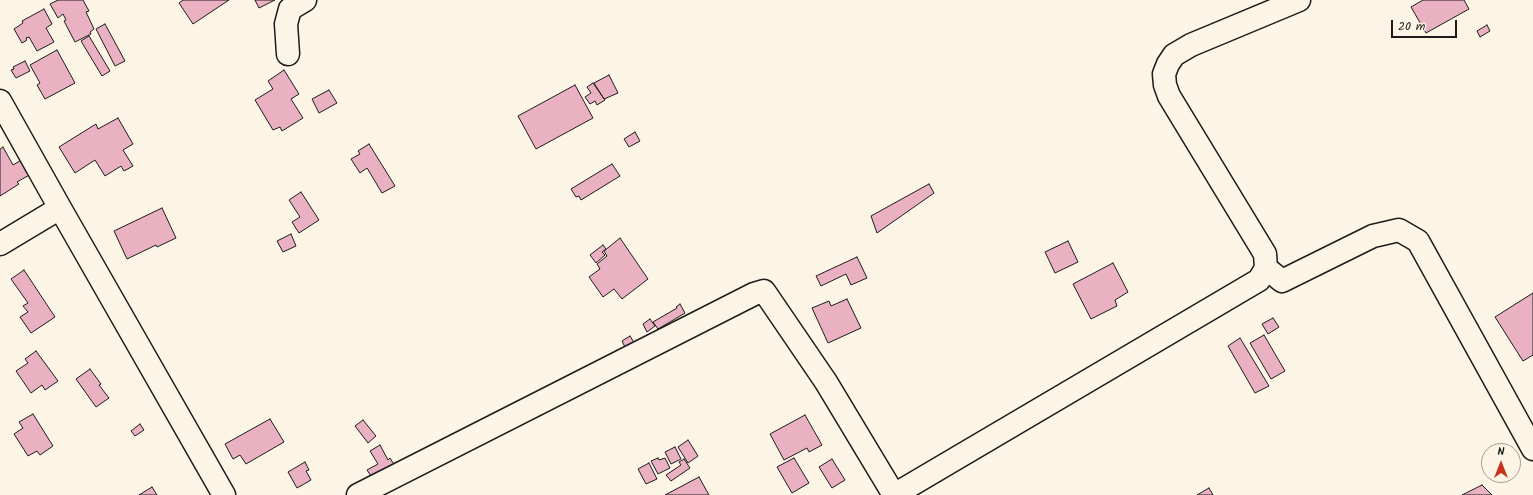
<!DOCTYPE html>
<html>
<head>
<meta charset="utf-8">
<style>
	body { margin:0 }
	#map { position:relative; width:1533px; height:495px; overflow:hidden; background:#fcf5e5; font-family:Kalam,sans-serif }
	canvas { display:block }
	.north { position:absolute; left:1481px; top:443px; width:40px; height:40px; box-sizing:border-box; background:#fcf5e5; border:1px solid #a29e95; border-radius:50%; rotate:0deg; font-size:11px; font-weight:700; line-height:16px; text-align:center; color:#1c1c1c }
	.north::after { content:''; display:block; margin:auto; width:14px; height:18px; background:#c8321e; clip-path:polygon(50% 0,100% 100%,50% 72%,0 100%) }
	.scale { position:absolute; left:1391px; top:20px; width:66px; height:18px; box-sizing:border-box; border:2px solid #1c1c1c; border-top:0; padding-left:5px; font-size:12px; line-height:14px; white-space:nowrap; color:#1c1c1c; -webkit-text-stroke:3px #fcf5e5; paint-order:stroke }
</style>
</head>
<body>
<div id="map">
<canvas width="1533" height="495"></canvas>
<div class="north">N</div>
<div class="scale">20 m</div>
</div>
<script>
const ctx = document.querySelector('canvas').getContext('2d');
ctx.lineJoin = 'round';
function fill(path, color) { ctx.fillStyle = color; ctx.fill(path, 'evenodd'); }
const shape = rows => new Path2D(rows.map(r => 'M' + r).join(''));
function stroke(path, color, width, dash) { ctx.strokeStyle = color; ctx.lineWidth = width; ctx.lineCap = dash ? 'butt' : 'round'; ctx.setLineDash(dash || []); ctx.stroke(path); }
const building = shape([
	[58,0,83,0,89,11,86,12,94,29,90,32,91,34,75,42,64,21,66,20,63,14,58,18,50,4,58,0],
	[183,0,229,0,193,24,179,3,183,0],
	[255,0,275,0,259,8,255,0],
	[1423,0,1464,0,1469,9,1426,33,1411,7,1423,0],
	[44,9,52,24,46,28,54,42,37,51,29,37,26,38,27,40,22,43,14,29,23,23,22,21,44,9],
	[105,24,125,61,115,66,96,29,105,24],
	[1487,25,1490,31,1480,37,1477,31,1487,25],
	[89,36,110,71,102,76,81,41,89,36],
	[57,50,75,83,45,99,37,85,40,83,30,65,57,50],
	[25,61,30,71,16,78,11,70,14,69,13,67,25,61],
	[284,70,299,94,291,99,303,118,282,131,280,127,273,130,255,100,273,89,268,81,284,70],
	[609,75,618,93,604,99,594,83,609,75],
	[593,83,605,100,597,105,595,101,590,104,585,97,591,93,587,87,593,83],
	[575,85,593,118,536,149,518,116,575,85],
	[329,90,337,103,319,113,312,99,329,90],
	[118,118,133,144,123,150,133,166,124,171,121,166,105,176,95,160,75,173,59,147,96,124,98,129,118,118],
	[635,132,640,141,629,147,624,139,635,132],
	[369,144,395,186,382,193,367,168,360,173,351,159,360,154,358,151,369,144],
	[3,147,13,165,23,159,31,174,17,182,19,184,0,196,0,149,3,147],
	[612,164,620,176,581,200,579,196,576,197,571,189,612,164],
	[929,184,934,193,877,233,871,216,929,184],
	[301,192,319,220,299,233,292,222,300,217,289,200,301,192],
	[162,208,176,238,157,247,156,245,127,259,114,231,162,208],
	[291,234,296,246,283,252,277,241,291,234],
	[620,238,648,279,622,299,614,289,603,297,589,277,600,269,597,264,607,256,604,251,620,238],
	[1068,241,1078,262,1055,273,1045,252,1068,241],
	[603,245,606,249,602,252,605,255,596,263,590,255,603,245],
	[857,257,867,278,851,285,846,274,821,286,816,276,857,257],
	[1113,263,1128,292,1115,300,1117,306,1091,319,1073,284,1113,263],
	[24,270,55,317,31,333,20,317,28,312,23,306,28,303,11,279,24,270],
	[1533,293,1533,355,1523,361,1495,317,1533,293],
	[847,299,861,328,828,343,812,308,829,301,831,306,847,299],
	[680,304,685,313,658,329,653,322,677,308,676,307,680,304],
	[1273,318,1279,327,1268,334,1262,324,1273,318],
	[650,319,655,326,647,332,643,324,650,319],
	[1264,335,1285,371,1271,379,1250,343,1264,335],
	[630,336,635,344,626,349,622,341,630,336],
	[1240,338,1269,386,1255,393,1228,346,1240,338],
	[36,351,58,381,45,390,42,385,31,393,16,371,28,363,25,359,36,351],
	[90,369,101,384,99,385,109,398,96,407,76,379,90,369],
	[33,414,53,446,40,455,37,451,28,456,14,434,23,428,19,422,33,414],
	[805,415,822,445,809,452,807,448,784,460,770,434,805,415],
	[270,419,284,442,246,464,240,455,233,459,225,444,270,419],
	[363,420,376,436,368,443,355,426,363,420],
	[140,424,144,430,135,436,131,431,140,424],
	[688,440,698,456,688,463,678,447,688,440],
	[380,445,388,460,390,458,395,466,373,479,367,470,378,464,370,451,380,445],
	[675,447,681,459,671,464,665,452,675,447],
	[658,458,659,460,665,458,670,468,658,474,651,461,658,458],
	[794,458,809,483,792,493,777,467,794,458],
	[684,459,690,468,671,481,666,475,681,465,679,462,684,459],
	[832,459,845,480,832,488,819,467,832,459],
	[305,462,309,470,306,471,311,480,297,488,288,472,305,462],
	[649,463,657,479,646,484,638,469,649,463],
	[699,477,709,495,665,495,699,477],
	[1482,485,1492,495,1462,495,1482,485],
	[152,487,157,495,139,495,152,487],
	[1209,488,1213,495,1197,495,1209,488]
]);
fill(building, '#eab1c3');
stroke(building, '#1c1c1c', 1);
const minor = shape([
	[288,54,286,24,290,9,305,0],
	[0,101,60,208,224,495],
	[0,244,60,208],
	[1266,268,1282,281,1373,236,1399,230,1418,241,1533,449],
	[358,495,754,294,764,291,826,382,894,495],
	[894,495,1259,280,1266,268,1265,254,1169,96,1165,85,1164,74,1168,64,1174,55,1191,45,1299,0]
]);
stroke(minor, '#1c1c1c', 25);
stroke(minor, '#fcf5e5', 22);
</script>
</body>
</html>
